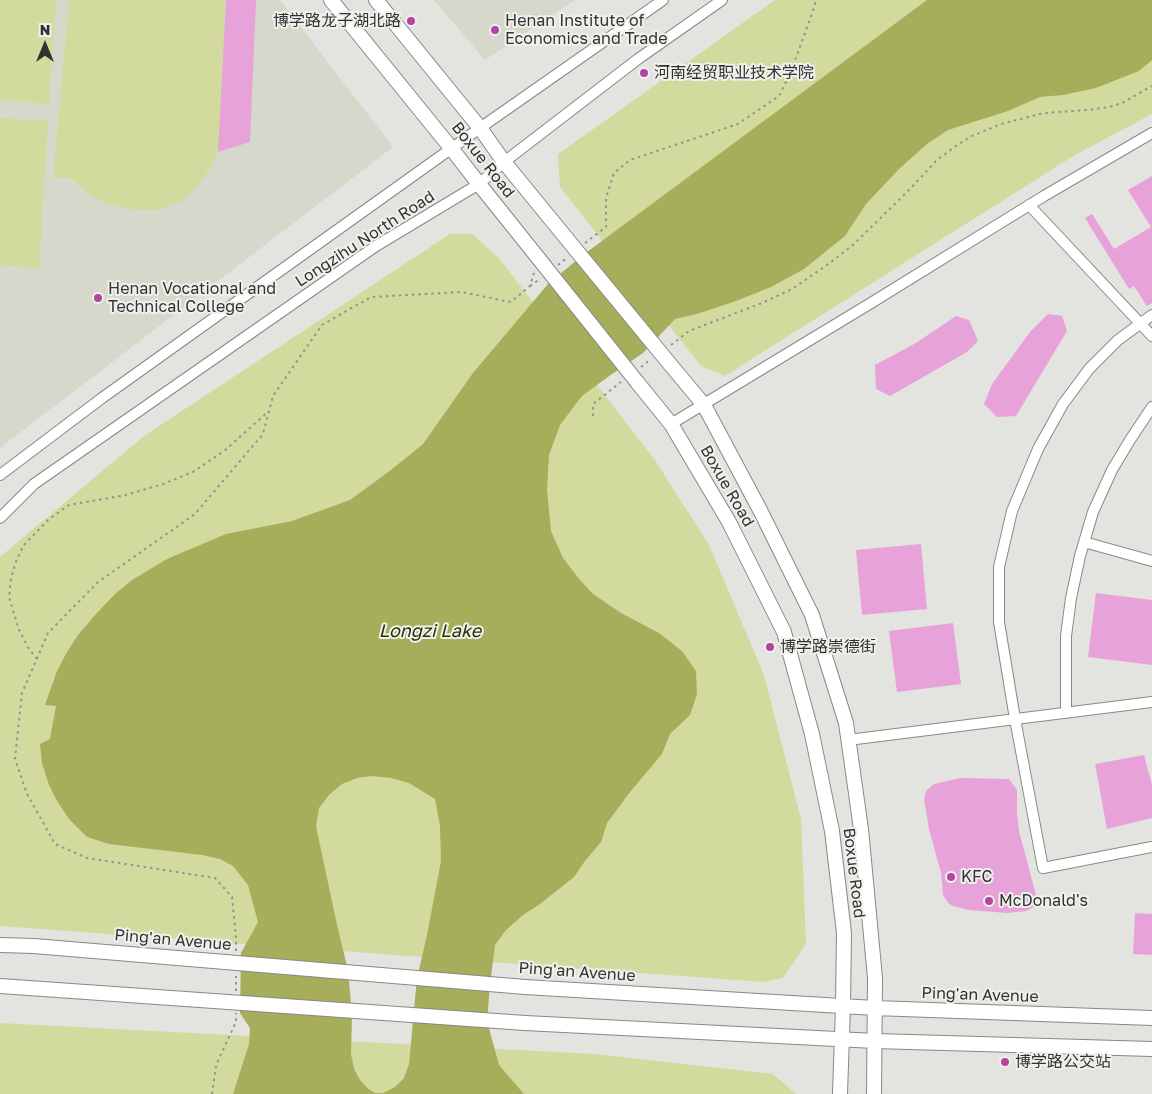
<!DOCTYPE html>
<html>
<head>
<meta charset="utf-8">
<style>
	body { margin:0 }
	#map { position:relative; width:1152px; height:1094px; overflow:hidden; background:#e3e4df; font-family:"Golos Text",sans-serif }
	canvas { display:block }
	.north { position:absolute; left:20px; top:20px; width:50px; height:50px; -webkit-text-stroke:4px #f0f1ec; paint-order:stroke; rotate:0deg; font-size:14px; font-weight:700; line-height:20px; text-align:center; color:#323231 }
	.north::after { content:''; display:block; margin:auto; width:18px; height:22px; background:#323231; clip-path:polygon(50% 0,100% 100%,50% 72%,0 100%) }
</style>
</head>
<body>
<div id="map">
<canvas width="1152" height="1094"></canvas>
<div class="north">N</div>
</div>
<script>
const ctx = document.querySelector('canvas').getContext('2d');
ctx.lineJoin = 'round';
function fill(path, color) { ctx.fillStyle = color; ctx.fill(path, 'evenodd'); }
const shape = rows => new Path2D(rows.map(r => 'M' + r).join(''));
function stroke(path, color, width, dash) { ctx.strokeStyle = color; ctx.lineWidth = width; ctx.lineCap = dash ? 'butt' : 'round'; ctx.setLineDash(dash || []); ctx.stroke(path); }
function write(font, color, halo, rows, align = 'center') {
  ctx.font = font + ' "Golos Text","Noto Sans SC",sans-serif'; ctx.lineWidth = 4; ctx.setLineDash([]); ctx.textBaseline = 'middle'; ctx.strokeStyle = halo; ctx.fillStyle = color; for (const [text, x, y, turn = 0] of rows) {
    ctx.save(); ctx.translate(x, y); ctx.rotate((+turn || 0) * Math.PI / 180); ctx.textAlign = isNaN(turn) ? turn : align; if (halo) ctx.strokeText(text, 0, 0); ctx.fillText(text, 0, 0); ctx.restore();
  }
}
fill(shape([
	[0,0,280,0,393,147,0,448],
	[434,0,575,0,485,60]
]), '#d6d8cc');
fill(shape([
	[0,0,56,0,49,104,0,100],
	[69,0,225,0,220,144,212,165,196,188,181,201,158,210,133,210,106,204,84,191,71,178,53,178],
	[775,0,1152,0,1152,114,1075,155,725,376,701,366,560,187,558,154],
	[0,118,48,121,39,268,0,265],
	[450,234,472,234,498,257,655,460,709,545,764,675,801,819,806,944,783,978,763,982,0,926,0,557,144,436],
	[0,1023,595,1054,773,1074,796,1094,0,1094]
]), '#d3da9e');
fill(shape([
	[927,0,1152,0,1152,60,1139,71,1096,88,1063,95,1040,97,1008,111,948,130,927,144,899,169,866,204,845,236,804,269,771,287,736,301,697,314,675,319,643,353,612,374,582,396,560,425,549,455,547,490,551,531,563,558,580,580,593,594,621,613,659,633,682,651,696,671,697,694,690,715,670,734,662,754,630,792,607,823,601,842,585,861,574,877,540,904,523,915,506,930,495,945,490,985,487,1021,499,1065,524,1094,233,1094,249,1044,250,1028,240,1013,241,953,258,922,248,885,233,866,220,859,202,855,109,844,87,837,69,819,57,801,49,785,42,763,40,744,50,739,56,706,45,705,57,671,67,652,78,635,96,614,115,594,132,580,167,559,226,534,292,521,350,500,391,470,423,444,473,373,548,284,583,255],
	[371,776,391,778,409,783,435,799,440,826,441,861,427,935,417,978,409,1064,404,1078,395,1087,383,1093,375,1093,368,1089,360,1080,354,1069,351,1054,352,1015,348,970,337,925,316,826,319,808,329,795,342,784,357,778]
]), '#a6ae5b');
fill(shape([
	[226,0,256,0,250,142,218,152],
	[1152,176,1152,303,1147,306,1134,286,1129,289,1085,218,1092,214,1114,249,1151,227,1128,190],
	[1048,314,1062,316,1067,331,1016,416,997,417,984,404,992,384,1030,332],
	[956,316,969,320,978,341,967,352,890,396,876,389,875,365,916,343],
	[921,544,927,609,862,615,856,550],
	[1096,593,1152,600,1152,665,1088,657],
	[953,623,961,684,897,692,889,631],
	[1144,755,1152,785,1152,818,1107,829,1095,764],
	[960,778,1009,779,1017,790,1017,813,1019,831,1036,895,1036,901,1033,907,1027,911,1007,913,969,910,953,906,948,903,943,895,941,873,929,829,924,800,926,791,934,784],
	[1135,913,1152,914,1152,955,1133,954]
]), '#e7a2d9');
const minor = shape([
	[1029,205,1152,336],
	[1152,315,1118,340,1089,369,1063,404,1038,449,1012,511,999,567,999,622,1015,719,1043,868,1152,847],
	[671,424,871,303,1044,196,1152,133],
	[0,475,102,398,480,128,663,0],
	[0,518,34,484,376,246,479,184,504,162,638,59,722,0],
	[1084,542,1152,561],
	[1066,713,1066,636,1071,598,1080,556,1093,512,1112,470,1130,440,1152,407],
	[848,740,1152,702]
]);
const major = shape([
	[331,0,451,148,479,184,539,259],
	[376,0,480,128,504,162,567,239],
	[669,363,704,405,760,510,812,615,846,723,861,829,875,978,874,1094],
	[637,382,671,424,729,522,784,632,812,734,832,831,844,933,843,1006,840,1094],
	[0,945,34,946,225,962],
	[0,986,228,1002],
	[525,987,875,1008,1152,1018],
	[525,1023,875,1041,1152,1049]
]);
stroke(minor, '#888884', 12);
stroke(major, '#888884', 16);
stroke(shape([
	[585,243,606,227,606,198,614,173,630,160,738,124,779,96,790,74,813,11,816,0],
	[558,265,568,257],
	[530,286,540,279],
	[671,345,689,331,762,303,792,289,827,265,853,245,909,190,936,161,957,145,972,136,1001,124,1044,113,1088,110,1109,107,1122,103,1152,86],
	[641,367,651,359],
	[593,416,593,404,621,382],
	[37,659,29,649,19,630,9,597,11,579,15,564,23,546,48,520,69,505,126,495,163,484,193,472,224,451,269,411],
	[236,951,236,937,232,897,215,878,87,858,55,844,27,794,15,759,22,693,48,633,98,582,195,514,263,434,273,396,322,325,371,297,461,292,511,302,530,286,534,273],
	[236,991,236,976],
	[212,1094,216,1065,236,1022,236,1013]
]), '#939390', 2, [2.5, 4]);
stroke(minor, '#fff', 10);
stroke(major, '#fff', 14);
const majorBridge = shape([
	[567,239,669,363],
	[539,259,637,382],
	[225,962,525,987],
	[228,1002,525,1023]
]);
stroke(majorBridge, '#888884', 16, []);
stroke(majorBridge, '#fff', 14);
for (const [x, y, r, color] of [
	[411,21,5,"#b344a2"],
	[495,30,5,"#b344a2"],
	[644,73,5,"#b344a2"],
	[98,298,5,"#b344a2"],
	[770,647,5,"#b344a2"],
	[951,877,5,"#b344a2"],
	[989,901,5,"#b344a2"],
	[1005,1062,5,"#b344a2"]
]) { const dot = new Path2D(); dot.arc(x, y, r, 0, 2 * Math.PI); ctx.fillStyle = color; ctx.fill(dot); stroke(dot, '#f0f1ec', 2); }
write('16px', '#323231', '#f0f1ec', [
	["博学路龙子湖北路",401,21,"right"],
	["Henan Institute of",505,21],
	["Economics and Trade",505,39],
	["河南经贸职业技术学院",654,73],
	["Henan Vocational and",108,289],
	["Technical College",108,307],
	["博学路崇德街",780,647],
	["KFC",961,877],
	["McDonald's",999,901],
	["博学路公交站",1015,1062]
], 'left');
write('16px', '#323231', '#f0f1ec', [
	["Boxue Road",483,160,52],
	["Longzihu North Road",365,239,-33],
	["Boxue Road",727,486,60],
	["Boxue Road",854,873,83],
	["Ping'an Avenue",173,940,5],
	["Ping'an Avenue",577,972,4],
	["Ping'an Avenue",980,995,2]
]);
write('italic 18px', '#2b2e09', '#f0f1ec', [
	["Longzi Lake",430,631]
]);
</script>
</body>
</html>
